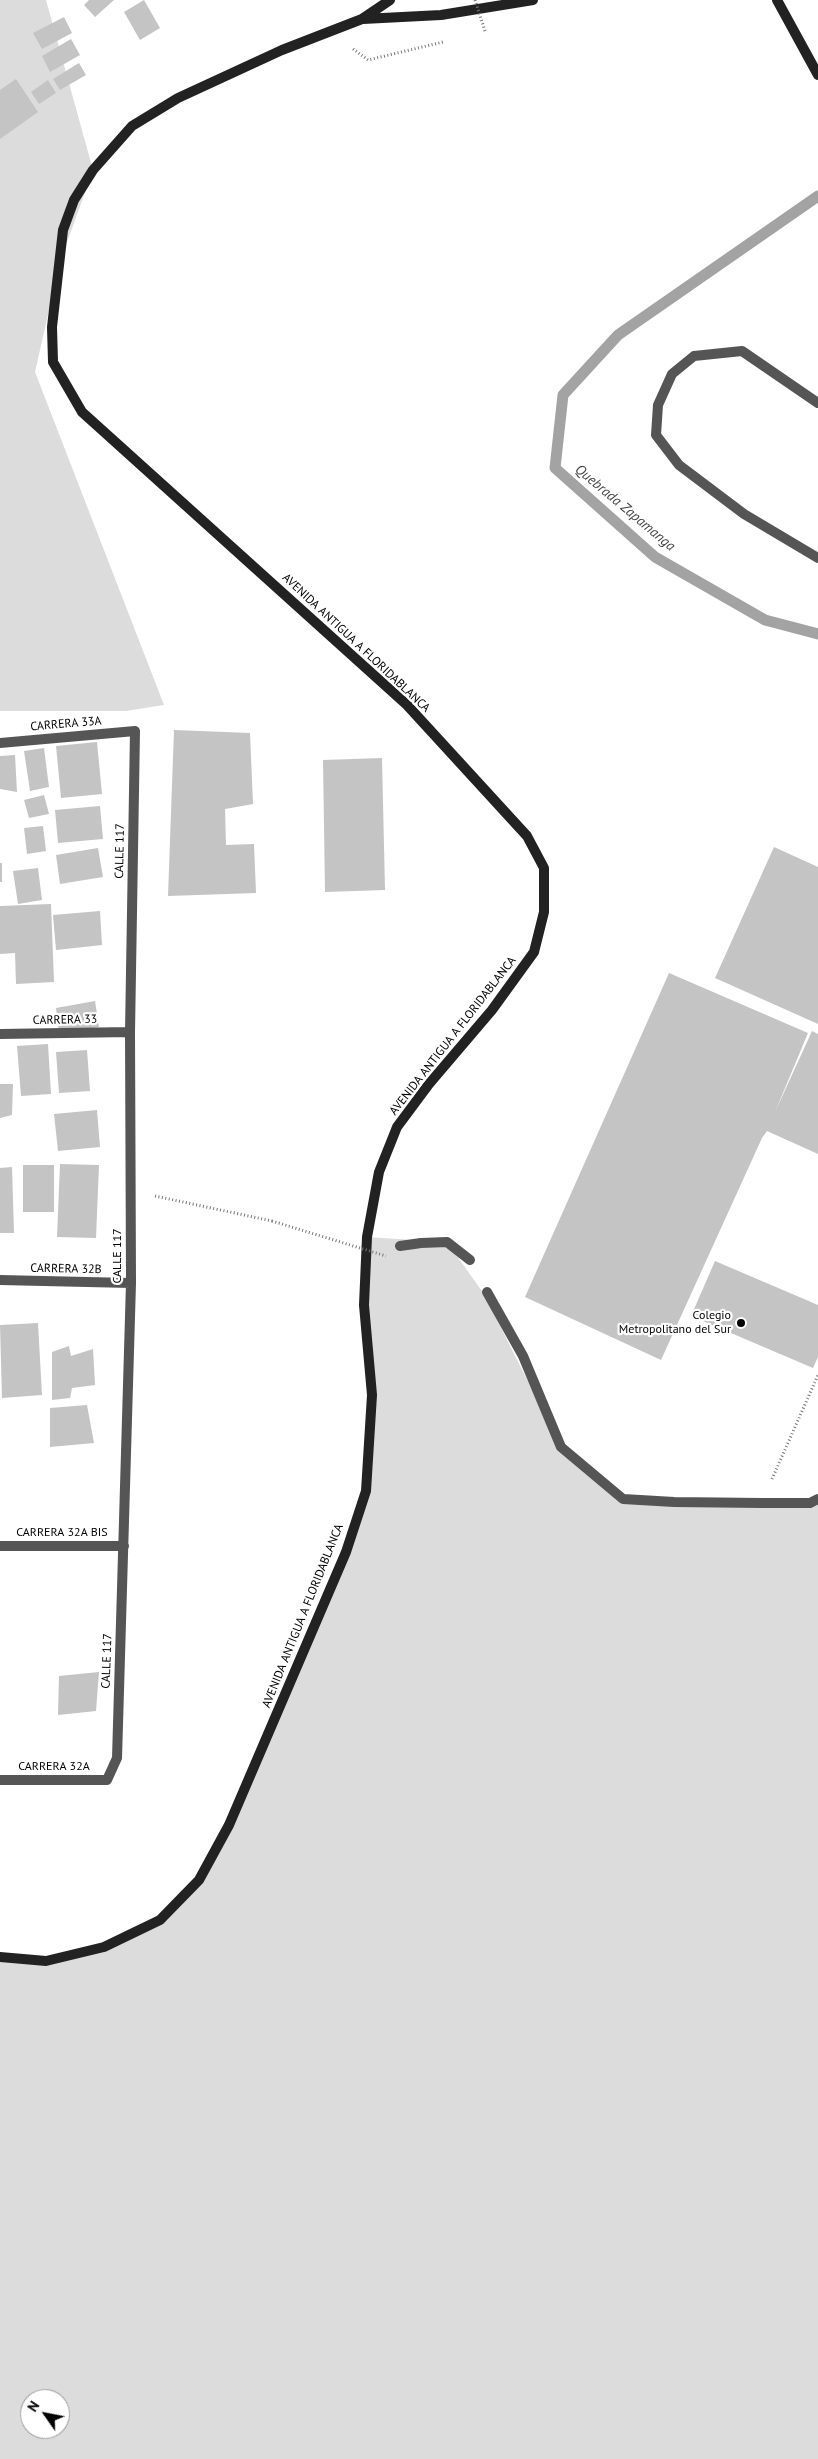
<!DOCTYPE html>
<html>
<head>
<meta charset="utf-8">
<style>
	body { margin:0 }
	#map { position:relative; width:818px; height:2459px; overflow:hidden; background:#fff; font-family:"PT Sans",sans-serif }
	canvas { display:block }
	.north { position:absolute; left:20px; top:2389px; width:50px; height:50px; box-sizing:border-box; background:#fff; border:1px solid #999; border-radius:50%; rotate:303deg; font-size:14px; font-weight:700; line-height:20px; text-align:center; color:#000 }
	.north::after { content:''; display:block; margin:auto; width:18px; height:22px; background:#000; clip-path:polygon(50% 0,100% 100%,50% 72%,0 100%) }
</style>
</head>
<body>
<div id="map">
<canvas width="818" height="2459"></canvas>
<div class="north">N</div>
</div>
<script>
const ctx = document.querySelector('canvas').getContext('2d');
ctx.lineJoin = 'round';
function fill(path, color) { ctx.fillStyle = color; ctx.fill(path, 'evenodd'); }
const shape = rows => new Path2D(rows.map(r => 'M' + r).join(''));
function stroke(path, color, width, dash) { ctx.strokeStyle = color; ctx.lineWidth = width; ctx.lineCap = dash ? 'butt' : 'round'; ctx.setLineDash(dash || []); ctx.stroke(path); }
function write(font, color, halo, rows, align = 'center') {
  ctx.font = font + ' "PT Sans",sans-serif'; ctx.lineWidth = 4.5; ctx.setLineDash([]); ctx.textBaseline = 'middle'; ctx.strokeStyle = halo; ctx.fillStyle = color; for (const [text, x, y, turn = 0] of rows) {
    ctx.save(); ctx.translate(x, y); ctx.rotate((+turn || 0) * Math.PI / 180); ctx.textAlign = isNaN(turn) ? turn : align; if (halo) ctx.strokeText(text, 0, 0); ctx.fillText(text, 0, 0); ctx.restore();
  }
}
fill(shape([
	[0,0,46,0,93,170,60,262,35,372,164,705,126,711,0,711],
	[367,1237,447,1242,484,1294,561,1447,623,1499,818,1499,818,2459,0,2459,0,1957,46,1961,104,1947,160,1920,199,1880,346,1552,366,1491,372,1395,364,1305],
	[30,2399,60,2399,60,2429,30,2429]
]), '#dcdcdc');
stroke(shape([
	[818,196,618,335,563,395,555,468,655,557,765,620,818,634]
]), '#a3a3a3', 11);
fill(shape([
	[89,0,114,0,95,17,84,5],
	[144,0,160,28,140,40,124,12],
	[64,17,72,33,42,49,33,33],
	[71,39,80,55,50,72,42,56],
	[79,63,86,75,60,90,53,79],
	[16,79,38,112,0,139,0,90],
	[48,80,56,93,39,104,31,92],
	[174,730,250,733,253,804,225,809,226,845,254,844,256,893,168,896],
	[97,742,102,794,61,798,56,746],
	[44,748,49,787,30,791,24,751],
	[15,755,17,792,0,789,0,756],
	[382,758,385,890,325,892,323,760],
	[44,795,49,814,29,818,24,800],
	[100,806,103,839,58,843,55,810],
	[43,826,46,851,27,854,24,828],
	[774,847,818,867,818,1024,715,978],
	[98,848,103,877,60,884,56,855],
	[0,863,2,863,2,882,0,882],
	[38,868,42,900,18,904,13,871],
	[51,904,54,982,16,984,15,953,0,954,0,906],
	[100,911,102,945,56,950,53,915],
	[669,973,808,1033,775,1112,812,1031,818,1034,818,1154,767,1131,762,1138,661,1360,525,1297],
	[95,1001,99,1027,59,1033,56,1008],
	[48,1044,51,1094,21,1096,17,1046],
	[87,1050,90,1091,59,1093,56,1052],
	[0,1084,13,1084,12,1115,0,1118],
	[97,1110,100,1147,58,1151,54,1114],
	[60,1164,99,1165,96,1238,57,1237],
	[23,1165,54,1165,54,1212,23,1212],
	[12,1167,14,1233,0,1233,0,1168],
	[715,1261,818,1305,818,1357,813,1368,691,1316],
	[38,1323,42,1395,2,1398,0,1325],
	[69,1346,71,1356,93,1349,95,1385,72,1388,70,1398,52,1400,52,1352],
	[87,1405,94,1443,50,1447,50,1408],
	[99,1672,96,1711,58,1715,59,1676]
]), '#c4c4c4');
stroke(shape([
	[353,49,368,60,443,42],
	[155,1196,272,1221],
	[772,1479,818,1375]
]), '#777', 3, [1, 2.5]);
stroke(shape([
	[818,403,742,351,694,356,672,374,658,405,656,435,679,465,744,514,818,558],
	[400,1246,421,1243,447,1242,470,1260],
	[487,1292,523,1356,561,1447,623,1499,674,1502,762,1503,810,1503,818,1499]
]), '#555', 10);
stroke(shape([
	[0,743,135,731,130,1032,131,1283,117,1758,107,1780,0,1780],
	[0,1034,130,1032],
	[0,1280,131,1283],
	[0,1546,124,1546]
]), '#555', 10);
stroke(shape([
	[777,0,818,75],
	[363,19,441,15,533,0],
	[0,1957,46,1961,104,1947,160,1920,199,1880,229,1825,346,1552,366,1491,372,1395,364,1305,367,1237,379,1172,397,1127,429,1084,492,1010,534,952,544,912,544,868,527,836,407,705,82,412,53,362,52,327,63,230,74,200,93,170,132,126,178,98,282,50,362,19,390,0]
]), '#222', 10);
stroke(shape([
	[475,0,485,31],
	[272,1221,386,1256]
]), '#777', 3, [1, 2.5]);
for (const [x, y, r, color] of [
	[741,1323,5,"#000"]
]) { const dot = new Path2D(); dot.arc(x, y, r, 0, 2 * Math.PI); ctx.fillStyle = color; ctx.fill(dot); stroke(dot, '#fff', 2); }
write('12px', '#000', '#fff', [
	["AVENIDA ANTIGUA A FLORIDABLANCA",356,643,43],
	["CARRERA 33A",66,724,-5],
	["CALLE 117",120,851,-89],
	["CARRERA 33",65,1020,-1],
	["AVENIDA ANTIGUA A FLORIDABLANCA",453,1036,-52],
	["CALLE 117",118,1256,-90],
	["CARRERA 32B",66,1269,1],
	["CARRERA 32A BIS",62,1533],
	["AVENIDA ANTIGUA A FLORIDABLANCA",303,1616,-68],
	["CALLE 117",107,1661,-88],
	["CARRERA 32A",54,1767]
]);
write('12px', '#000', '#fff', [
	["Colegio",731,1316],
	["Metropolitano del Sur",731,1330]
], 'right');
write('italic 14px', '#444', '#fff', [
	["Quebrada Zapamanga",625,508,40]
]);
</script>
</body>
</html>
